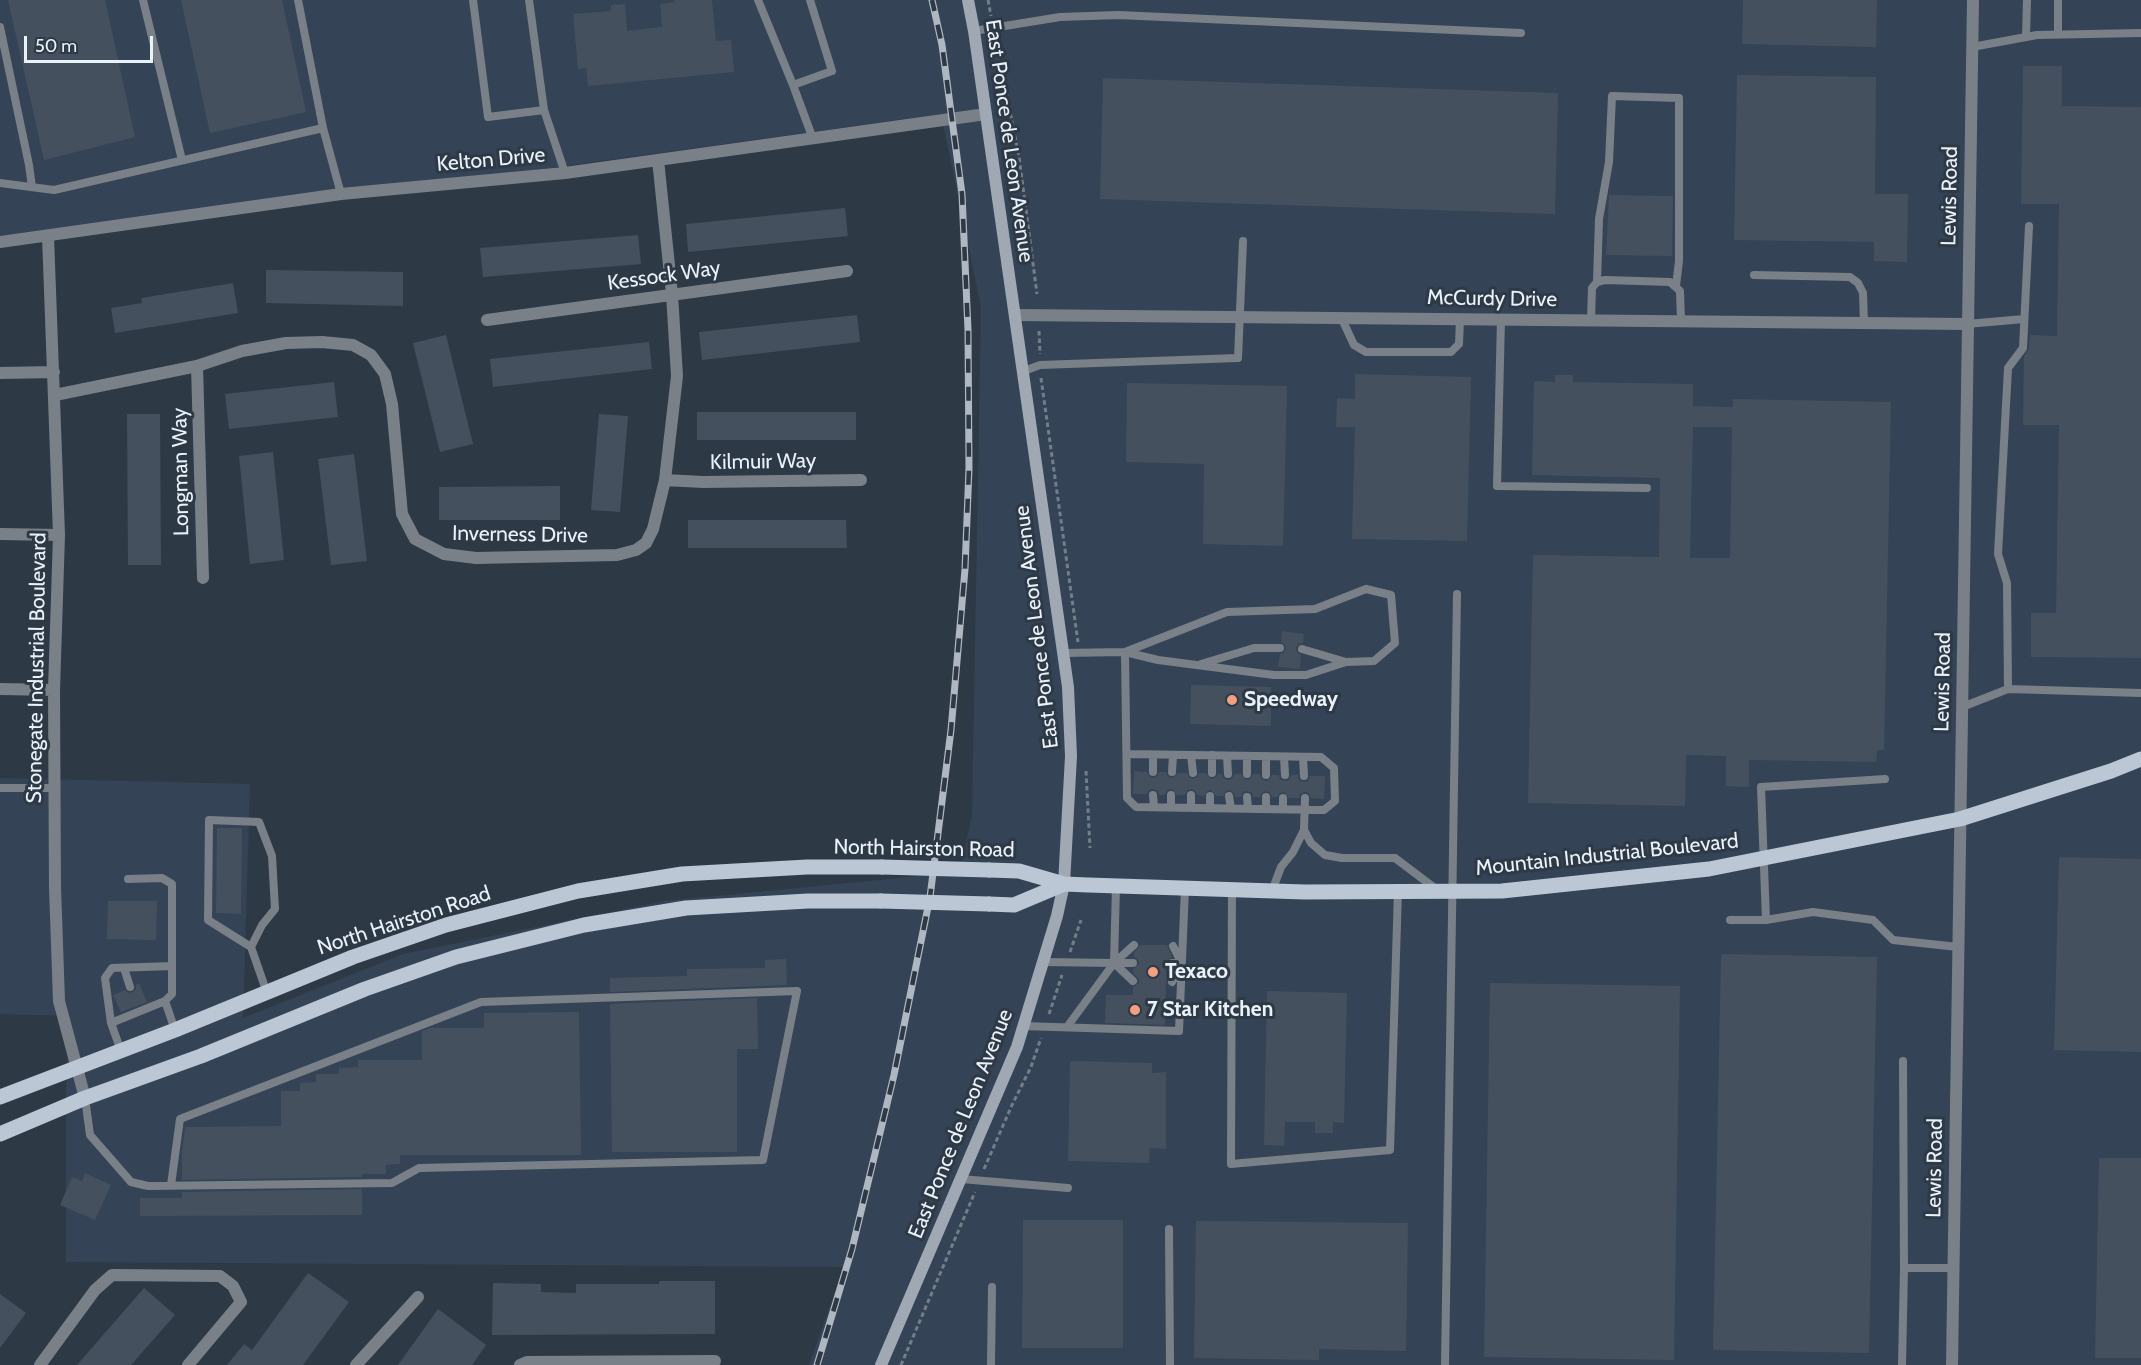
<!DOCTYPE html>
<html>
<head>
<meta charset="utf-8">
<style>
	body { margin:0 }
	#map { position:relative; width:2141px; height:1365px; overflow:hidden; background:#2e3946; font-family:Cabin,sans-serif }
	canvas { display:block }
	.scale { position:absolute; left:24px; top:36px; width:129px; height:27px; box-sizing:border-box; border:3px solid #e9f1f9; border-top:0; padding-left:8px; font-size:18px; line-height:21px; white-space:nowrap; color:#e9f1f9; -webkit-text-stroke:4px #2e3946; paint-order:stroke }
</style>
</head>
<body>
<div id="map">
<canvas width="2141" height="1365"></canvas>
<div class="scale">50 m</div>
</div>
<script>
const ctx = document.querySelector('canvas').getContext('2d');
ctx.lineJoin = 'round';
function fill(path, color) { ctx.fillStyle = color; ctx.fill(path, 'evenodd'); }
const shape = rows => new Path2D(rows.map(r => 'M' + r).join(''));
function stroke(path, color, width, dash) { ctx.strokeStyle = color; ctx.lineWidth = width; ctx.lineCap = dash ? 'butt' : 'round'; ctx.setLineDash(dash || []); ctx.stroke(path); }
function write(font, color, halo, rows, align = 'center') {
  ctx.font = font + ' Cabin,sans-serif'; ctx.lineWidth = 6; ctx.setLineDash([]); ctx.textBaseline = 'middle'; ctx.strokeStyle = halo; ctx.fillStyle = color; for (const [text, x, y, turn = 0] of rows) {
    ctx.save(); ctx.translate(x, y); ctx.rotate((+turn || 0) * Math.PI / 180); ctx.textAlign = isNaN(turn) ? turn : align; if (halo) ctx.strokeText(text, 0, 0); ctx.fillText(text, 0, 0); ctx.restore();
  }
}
fill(shape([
	[0,0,2141,0,2141,1365,809,1365,844,1267,66,1262,66,1089,69,1016,0,1014,0,778,250,784,243,1018,403,954,665,901,960,872,972,815,981,307,941,114,0,244]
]), '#344456');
fill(shape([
	[8,0,105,0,135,137,44,160],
	[181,0,282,0,306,112,210,133],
	[674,0,712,0,716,41,731,40,734,72,588,86,586,68,578,69,573,14,611,11,611,5,625,4,627,31,662,27,660,4,674,2],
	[1743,0,1877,0,1876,47,1742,44],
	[2023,66,2062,66,2062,106,2141,107,2141,658,2031,657,2031,613,2056,613,2059,425,2023,425,2024,356,2029,349,2030,335,2057,336,2059,204,2021,204],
	[1737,75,1876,77,1875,194,1908,194,1907,262,1874,261,1874,242,1734,240],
	[1103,78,1558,93,1555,214,1100,199],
	[1609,195,1673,196,1672,256,1606,255],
	[845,208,848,236,688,252,686,224],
	[638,235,641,264,483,277,480,248],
	[266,270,403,272,403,306,266,303],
	[233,283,238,313,115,333,111,308,142,303,141,298],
	[857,315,860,342,702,360,699,332],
	[446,335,473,444,440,452,413,343],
	[649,342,652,369,493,387,490,359],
	[1355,374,1471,377,1467,541,1352,539,1355,427,1336,427,1337,398,1355,399],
	[1555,375,1573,375,1573,382,1693,384,1693,406,1733,407,1733,399,1891,402,1884,750,1877,750,1876,762,1749,760,1749,787,1726,786,1726,756,1686,755,1685,806,1528,803,1533,555,1659,557,1660,478,1532,475,1534,381,1555,382],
	[1693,427,1732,427,1730,558,1690,558],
	[334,382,338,417,229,429,225,394],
	[1127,383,1287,386,1283,546,1203,544,1204,464,1126,462],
	[697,412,856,412,856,440,697,440],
	[127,414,160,414,161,565,128,565],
	[599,414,628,416,620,512,591,510],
	[273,452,284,560,250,564,239,456],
	[354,454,367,561,331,565,318,459],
	[560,486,560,520,439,520,439,487],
	[688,520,846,520,847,548,688,548],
	[1282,631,1304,634,1303,643,1298,644,1296,648,1297,653,1301,655,1300,669,1278,667,1280,654,1283,653,1286,649,1285,645,1281,642],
	[1191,685,1271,687,1271,726,1190,724],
	[1134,771,1147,772,1148,775,1152,778,1156,777,1159,772,1166,772,1168,777,1172,778,1178,773,1187,773,1189,777,1193,779,1197,777,1199,773,1206,773,1211,779,1215,778,1218,774,1222,774,1223,778,1228,780,1232,779,1234,774,1241,774,1246,780,1250,779,1253,774,1260,774,1261,778,1265,781,1269,780,1272,775,1279,775,1280,779,1285,781,1289,780,1291,775,1298,775,1299,780,1304,782,1308,781,1310,776,1325,776,1324,799,1311,798,1309,793,1305,792,1300,794,1299,798,1289,798,1284,792,1280,793,1277,797,1272,797,1271,794,1267,791,1263,792,1260,797,1253,797,1252,793,1247,791,1243,792,1241,797,1235,797,1233,792,1229,790,1225,792,1223,796,1216,796,1211,790,1207,791,1204,796,1197,795,1196,792,1192,789,1188,790,1185,795,1177,795,1172,789,1168,790,1165,795,1159,795,1158,791,1153,789,1149,790,1147,794,1133,794],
	[217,828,242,828,241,914,216,913],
	[2059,857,2141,859,2141,1052,2054,1050],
	[108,901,157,901,156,940,107,939],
	[1140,945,1167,945,1172,957,1166,962,1167,966,1172,969,1166,982,1165,1025,1105,1023,1106,995,1133,995,1133,987,1139,983,1139,979,1133,973,1133,969,1139,964,1138,960,1134,957,1134,953],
	[1721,954,1877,957,1869,1353,1713,1350],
	[786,959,787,985,610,992,610,978,687,976,687,969,765,968,765,960],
	[139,983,147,1002,121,1012,113,995,125,990,128,993,132,992,136,989,136,985],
	[1490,983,1680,986,1674,1360,1484,1357],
	[1267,991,1347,993,1344,1123,1333,1122,1333,1133,1315,1133,1315,1122,1285,1122,1284,1146,1264,1145],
	[757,998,758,1049,737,1049,737,1152,612,1152,610,1004],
	[579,1012,581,1155,400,1155,400,1164,386,1165,386,1174,362,1174,362,1177,182,1180,182,1152,185,1127,281,1126,281,1091,300,1091,300,1083,316,1082,316,1074,339,1074,339,1068,358,1067,358,1060,422,1060,422,1031,430,1028,484,1028,484,1013],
	[1070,1061,1152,1063,1152,1073,1166,1072,1166,1149,1150,1148,1149,1163,1068,1161],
	[2099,1158,2141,1158,2141,1358,2095,1358],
	[85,1173,111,1185,95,1220,60,1205,72,1177,82,1181],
	[362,1189,362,1215,140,1216,140,1198,182,1198,182,1192],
	[1023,1220,1123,1220,1123,1348,1022,1348],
	[1196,1221,1408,1223,1406,1351,1319,1349,1319,1360,1194,1358],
	[308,1273,349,1302,303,1365,227,1365,244,1344,252,1350],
	[659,1281,715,1281,715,1334,492,1335,493,1283,541,1284,541,1292,576,1293,576,1284,659,1284],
	[144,1288,175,1315,131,1365,77,1365],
	[0,1294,26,1313,0,1348],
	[438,1309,486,1345,472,1365,398,1365]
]), '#44505e');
stroke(shape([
	[988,0,991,16],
	[996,40,1019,157,1037,294],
	[1039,331,1040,354],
	[1041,378,1078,642],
	[1086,771,1090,848],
	[1070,952,1081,920],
	[1049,1014,1062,975],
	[984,1169,1012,1105,1031,1067,1041,1038],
	[901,1365,975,1192]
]), '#747e89', 3, [4.5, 3]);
stroke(shape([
	[143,0,182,160],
	[298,0,323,128,341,194],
	[473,0,488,117,544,110,565,173],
	[529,0,544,110],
	[758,0,793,85],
	[810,0,832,71,793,85,813,139],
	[2058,0,2058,34],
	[0,27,29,165,32,187],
	[974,31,1060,17,1118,15,1521,33],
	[2026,37,2027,0],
	[1972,47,2037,35,2141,33],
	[0,183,54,190,323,128],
	[1754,275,1850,277,1858,283,1863,293,1864,323],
	[1597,282,1599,219,1609,162,1612,96,1679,98,1679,261,1676,286],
	[1341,317,1354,345,1366,352,1451,352,1459,344,1460,319],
	[1501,319,1497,486,1647,488],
	[1591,320,1592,288,1597,282,1605,280,1670,282,1680,291,1681,321],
	[1967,324,2024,319],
	[1024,371,1040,365,1238,358,1243,241],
	[1366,589,1391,595,1395,643,1374,661,1346,662,1306,675,1274,675,1158,660,1125,652,1227,612,1315,609,1366,589],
	[1302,649,1346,662],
	[1063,653,1125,652,1127,798,1136,807,1324,810,1335,801,1334,768,1321,757,1127,754],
	[1201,664,1254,648,1280,648],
	[2008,689,2007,583,1998,554,2008,368,2023,348,2029,226],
	[1962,707,2008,689,2141,693],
	[1153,755,1153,772],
	[1191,755,1193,773],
	[1227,756,1228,774],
	[1284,757,1285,775],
	[1303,757,1304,776],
	[1172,772,1173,755],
	[1212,773,1212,755],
	[1247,774,1247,756],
	[1266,775,1266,756],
	[0,788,54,788],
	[1153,795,1154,807],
	[1229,796,1231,808],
	[1247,797,1248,808],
	[1283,798,1283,809],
	[1305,798,1304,830,1311,843,1325,855,1342,858,1395,858,1436,889],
	[1171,807,1171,795],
	[1191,808,1191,795],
	[1210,808,1210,796],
	[1266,809,1266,797],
	[128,879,162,878,172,884,172,994,165,1001],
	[1232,890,1231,1164,1390,1150,1398,891],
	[1272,891,1281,867,1293,852,1304,830],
	[1730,920,1766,920,1813,912,1873,920,1893,940,1958,947],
	[1766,920,1761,787,1885,779],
	[1173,946,1181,962],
	[251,947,208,920,209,820,259,822,272,856,275,909,262,925,251,947,267,993],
	[1043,962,1114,963,1116,886],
	[1114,963,1133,981],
	[1114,963,1133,963],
	[1172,963,1182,963],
	[124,968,130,987],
	[1172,982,1180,967],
	[111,1023,105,978,112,968,172,966],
	[1023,1026,1179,1031,1185,888],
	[1067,1027,1114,963,1134,945],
	[121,1051,111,1023,165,1001,175,1030],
	[1903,1061,1904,1268,1953,1268],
	[85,1098,90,1135,131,1182,148,1186,392,1183,419,1168,763,1160,797,991,481,1002,180,1119,171,1185],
	[961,1179,1068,1188],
	[1169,1229,1170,1365],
	[991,1365,992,1287],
	[1445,1365,1457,594],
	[1902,1365,1904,1268]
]), '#7a8087', 8);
stroke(shape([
	[48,236,59,535,54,690,55,887,59,1001,85,1098],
	[0,242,341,194,565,173,986,114],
	[1015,315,1967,324],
	[487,320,847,271],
	[197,366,203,578],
	[0,373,54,372],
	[55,395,197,366,242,351,286,343,322,342,353,345,371,355,385,374,392,404,402,514,415,539,444,554,476,558,617,555,636,550,646,543,653,529,665,480,677,376,672,294,658,160],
	[665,480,703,482,861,480],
	[0,534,59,535],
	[0,689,54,690],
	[40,1365,95,1290,112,1275,220,1276,233,1286,241,1302,188,1365],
	[356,1365,418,1297],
	[520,1365,527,1362,715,1361],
	[1952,1365,1973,0]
]), '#7a8087', 12);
stroke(shape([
	[881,1365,1017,1047,1057,916,1064,884,1071,756,1068,687,974,31,968,0]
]), '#9fa8b3', 12);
stroke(shape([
	[989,870,1019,871,1064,884,1088,885,1305,892,1502,891,1709,869,1960,819,2111,771,2141,759],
	[989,904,1014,905,1064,884],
	[0,1097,175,1030,353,957,446,925,578,891,682,874,807,867,882,867],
	[0,1134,85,1098,201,1056,365,989,456,957,584,925,686,908,808,901,881,901]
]), '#bbc7d5', 15);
const rail = shape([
	[817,1365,852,1249,894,1075,930,897,951,730,965,569,969,468,968,330,962,194,942,45,932,0]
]);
stroke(rail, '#afb7c1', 7);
stroke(rail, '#2e3946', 4.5, [14]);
stroke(shape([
	[882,867,989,870],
	[881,901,989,904]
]), '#bbc7d5', 15);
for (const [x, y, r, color] of [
	[1232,700,6,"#f2a07f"],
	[1153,972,6,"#f2a07f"],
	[1135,1010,6,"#f2a07f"]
]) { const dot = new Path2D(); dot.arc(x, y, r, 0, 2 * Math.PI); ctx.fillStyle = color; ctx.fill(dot); stroke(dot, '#2e3946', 2); }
write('21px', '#e9f1f9', '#2e3946', [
	["East Ponce de Leon Avenue",1009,141,82],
	["Kelton Drive",491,160,-5],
	["Lewis Road",1950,196,-89],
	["Kessock Way",664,276,-8],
	["McCurdy Drive",1492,299,1],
	["Kilmuir Way",763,462,-1],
	["Longman Way",181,472,-91],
	["Inverness Drive",520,535,1],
	["East Ponce de Leon Avenue",1037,627,-97],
	["Stonegate Industrial Boulevard",37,668,-89],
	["Lewis Road",1943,682,-89],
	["North Hairston Road",924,849,1],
	["Mountain Industrial Boulevard",1607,855,-6],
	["North Hairston Road",404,921,-18],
	["East Ponce de Leon Avenue",961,1124,-68],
	["Lewis Road",1935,1168,-89]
]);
write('bold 21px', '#e9f1f9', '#2e3946', [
	["Speedway",1244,700],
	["Texaco",1165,972],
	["7 Star Kitchen",1147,1010]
], 'left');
</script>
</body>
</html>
